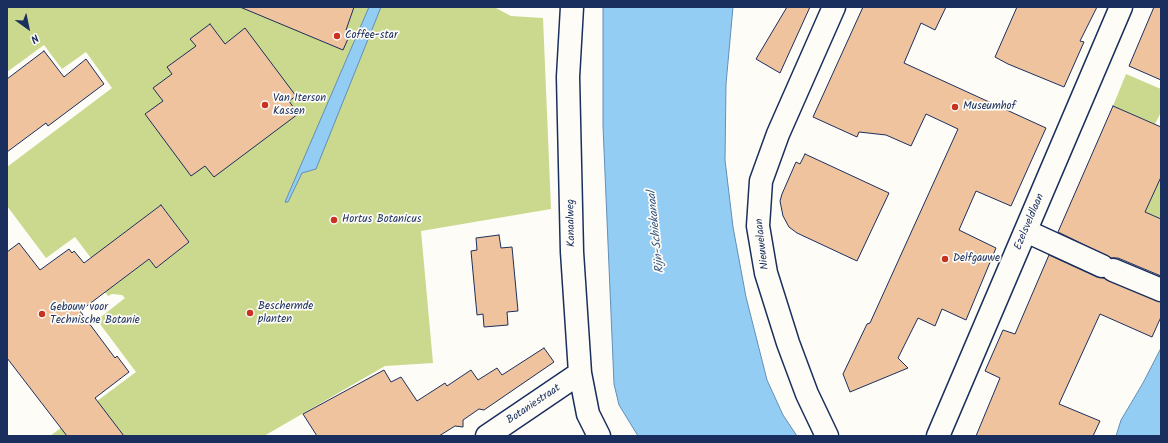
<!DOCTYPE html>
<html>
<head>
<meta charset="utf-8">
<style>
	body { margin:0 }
	#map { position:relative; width:1168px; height:443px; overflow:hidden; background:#fdfcf7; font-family:Kalam,sans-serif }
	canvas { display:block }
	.frame { position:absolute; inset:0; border:8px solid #1b2f5e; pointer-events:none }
	.north { position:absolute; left:8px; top:8px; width:40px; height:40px; -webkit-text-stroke:3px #fdfcf7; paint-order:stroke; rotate:147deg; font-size:11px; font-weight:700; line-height:16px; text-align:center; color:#1b2f5e }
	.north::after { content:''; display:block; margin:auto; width:14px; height:18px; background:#1b2f5e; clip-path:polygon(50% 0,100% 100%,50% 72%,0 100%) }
</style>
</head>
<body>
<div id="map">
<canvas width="1168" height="443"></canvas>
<div class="frame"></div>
<div class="north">N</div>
</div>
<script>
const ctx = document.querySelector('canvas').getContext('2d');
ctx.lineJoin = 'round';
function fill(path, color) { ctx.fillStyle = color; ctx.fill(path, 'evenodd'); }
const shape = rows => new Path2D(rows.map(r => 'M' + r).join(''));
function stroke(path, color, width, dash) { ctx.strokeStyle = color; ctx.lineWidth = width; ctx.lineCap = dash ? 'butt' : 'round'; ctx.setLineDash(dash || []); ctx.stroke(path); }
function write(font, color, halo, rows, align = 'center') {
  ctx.font = font + ' Kalam,sans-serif'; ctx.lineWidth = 3.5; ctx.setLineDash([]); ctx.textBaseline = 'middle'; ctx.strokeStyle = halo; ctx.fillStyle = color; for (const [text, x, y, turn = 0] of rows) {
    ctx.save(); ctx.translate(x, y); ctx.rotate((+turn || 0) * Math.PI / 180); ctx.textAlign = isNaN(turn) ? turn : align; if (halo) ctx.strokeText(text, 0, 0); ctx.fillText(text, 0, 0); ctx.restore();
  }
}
fill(shape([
	[7,7,494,7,511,16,543,18,551,209,421,231,433,363,385,366,264,436,50,436,136,372,97,320,125,298,122,295,112,294,108,296,105,292,149,259,156,268,189,242,161,205,91,258,75,237,46,258,7,206,7,167,112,88,86,52,62,69,44,45,7,72],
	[1126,74,1161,89,1161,112,1155,124,1113,106],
	[1161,177,1161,219,1145,212]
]), '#cad98d');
const water = shape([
	[369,7,381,7,316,169,302,173,288,202,285,202,369,7],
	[603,7,733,7,726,84,725,160,733,227,746,297,767,380,783,415,797,436,638,436,619,405,614,384,603,126,603,7],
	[1161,348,1161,436,1116,436,1121,420,1143,383,1161,348]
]);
fill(water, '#93cdf3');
stroke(water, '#638eb7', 1);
const building = shape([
	[240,7,354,7,346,30,351,32,343,50,240,7],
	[787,7,810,7,780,73,756,59,787,7],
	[863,7,946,7,935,30,921,23,904,63,1046,128,1011,206,976,191,959,230,996,248,966,320,942,309,935,326,918,318,898,358,908,368,850,392,843,374,867,324,870,323,958,129,926,114,911,146,886,135,859,132,857,137,813,117,863,7],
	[1017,7,1097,7,1080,41,1084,42,1064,87,1008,64,995,57,1017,7],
	[1154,7,1161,7,1161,80,1129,66,1154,7],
	[210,24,225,44,245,28,296,96,289,101,298,114,214,177,205,166,191,176,145,114,163,101,153,88,172,74,167,67,196,46,190,39,210,24],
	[44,51,64,77,86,59,104,84,48,126,46,123,7,152,7,79,44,51],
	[1113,106,1161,127,1161,177,1145,212,1161,219,1161,276,1118,258,1111,258,1058,232,1113,106],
	[805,154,889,193,857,261,797,233,789,227,783,216,780,201,782,194,796,162,800,164,805,154],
	[161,205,189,242,156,268,149,259,80,311,115,358,117,356,129,372,95,398,124,436,67,436,7,358,7,252,19,243,40,270,69,249,72,253,74,251,84,263,161,205],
	[499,235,501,248,512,247,518,311,507,312,508,325,484,327,483,314,477,315,471,251,477,250,476,238,499,235],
	[1049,255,1097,277,1104,278,1161,302,1161,317,1152,337,1100,314,1059,404,1100,421,1093,436,976,436,1000,378,985,371,1003,330,1015,334,1049,255],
	[544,348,554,362,484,410,479,409,463,420,463,427,455,426,439,436,317,436,303,414,384,370,391,382,401,377,417,401,445,383,447,386,471,370,478,380,497,368,502,375,544,348]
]);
fill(building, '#efc39e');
stroke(building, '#1b2f5e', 1);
const minor = shape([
	[572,7,568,77,572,252,580,373,588,414,599,436],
	[1026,231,1102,266],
	[1113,270,1161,290],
	[487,436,580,373],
	[827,436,807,394,788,343,766,273,758,226,761,181,778,134,834,7],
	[938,436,1121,7]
]);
stroke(minor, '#1b2f5e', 25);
stroke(minor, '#fdfcf7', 22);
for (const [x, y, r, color] of [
	[337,36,4,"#c8321e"],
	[265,105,4,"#c8321e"],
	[955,107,4,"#c8321e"],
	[334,220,4,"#c8321e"],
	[945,259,4,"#c8321e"],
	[250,313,4,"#c8321e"],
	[42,314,4,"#c8321e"]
]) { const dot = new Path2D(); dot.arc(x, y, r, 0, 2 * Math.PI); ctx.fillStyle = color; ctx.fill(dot); stroke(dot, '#fdfcf7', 1.5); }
write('11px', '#1b2f5e', '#fdfcf7', [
	["Coffee-star",345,36],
	["Van Iterson",273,99],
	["Kassen",273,112],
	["Museumhof",963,107],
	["Hortus Botanicus",342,220],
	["Delfgauwe",953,259],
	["Beschermde",258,307],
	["planten",258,320],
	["Gebouw voor",50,308],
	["Technische Botanie",50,321]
], 'left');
write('11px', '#1b2f5e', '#fdfcf7', [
	["Ezelsveldlaan",1030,222,-67],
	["Kanaalweg",572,223,-91],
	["Nieuwelaan",763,244,-97],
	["Botaniestraat",534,405,-34]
]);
write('italic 12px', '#395683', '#fdfcf7', [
	["Rijn-Schiekanaal",657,232,-96]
]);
</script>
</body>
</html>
